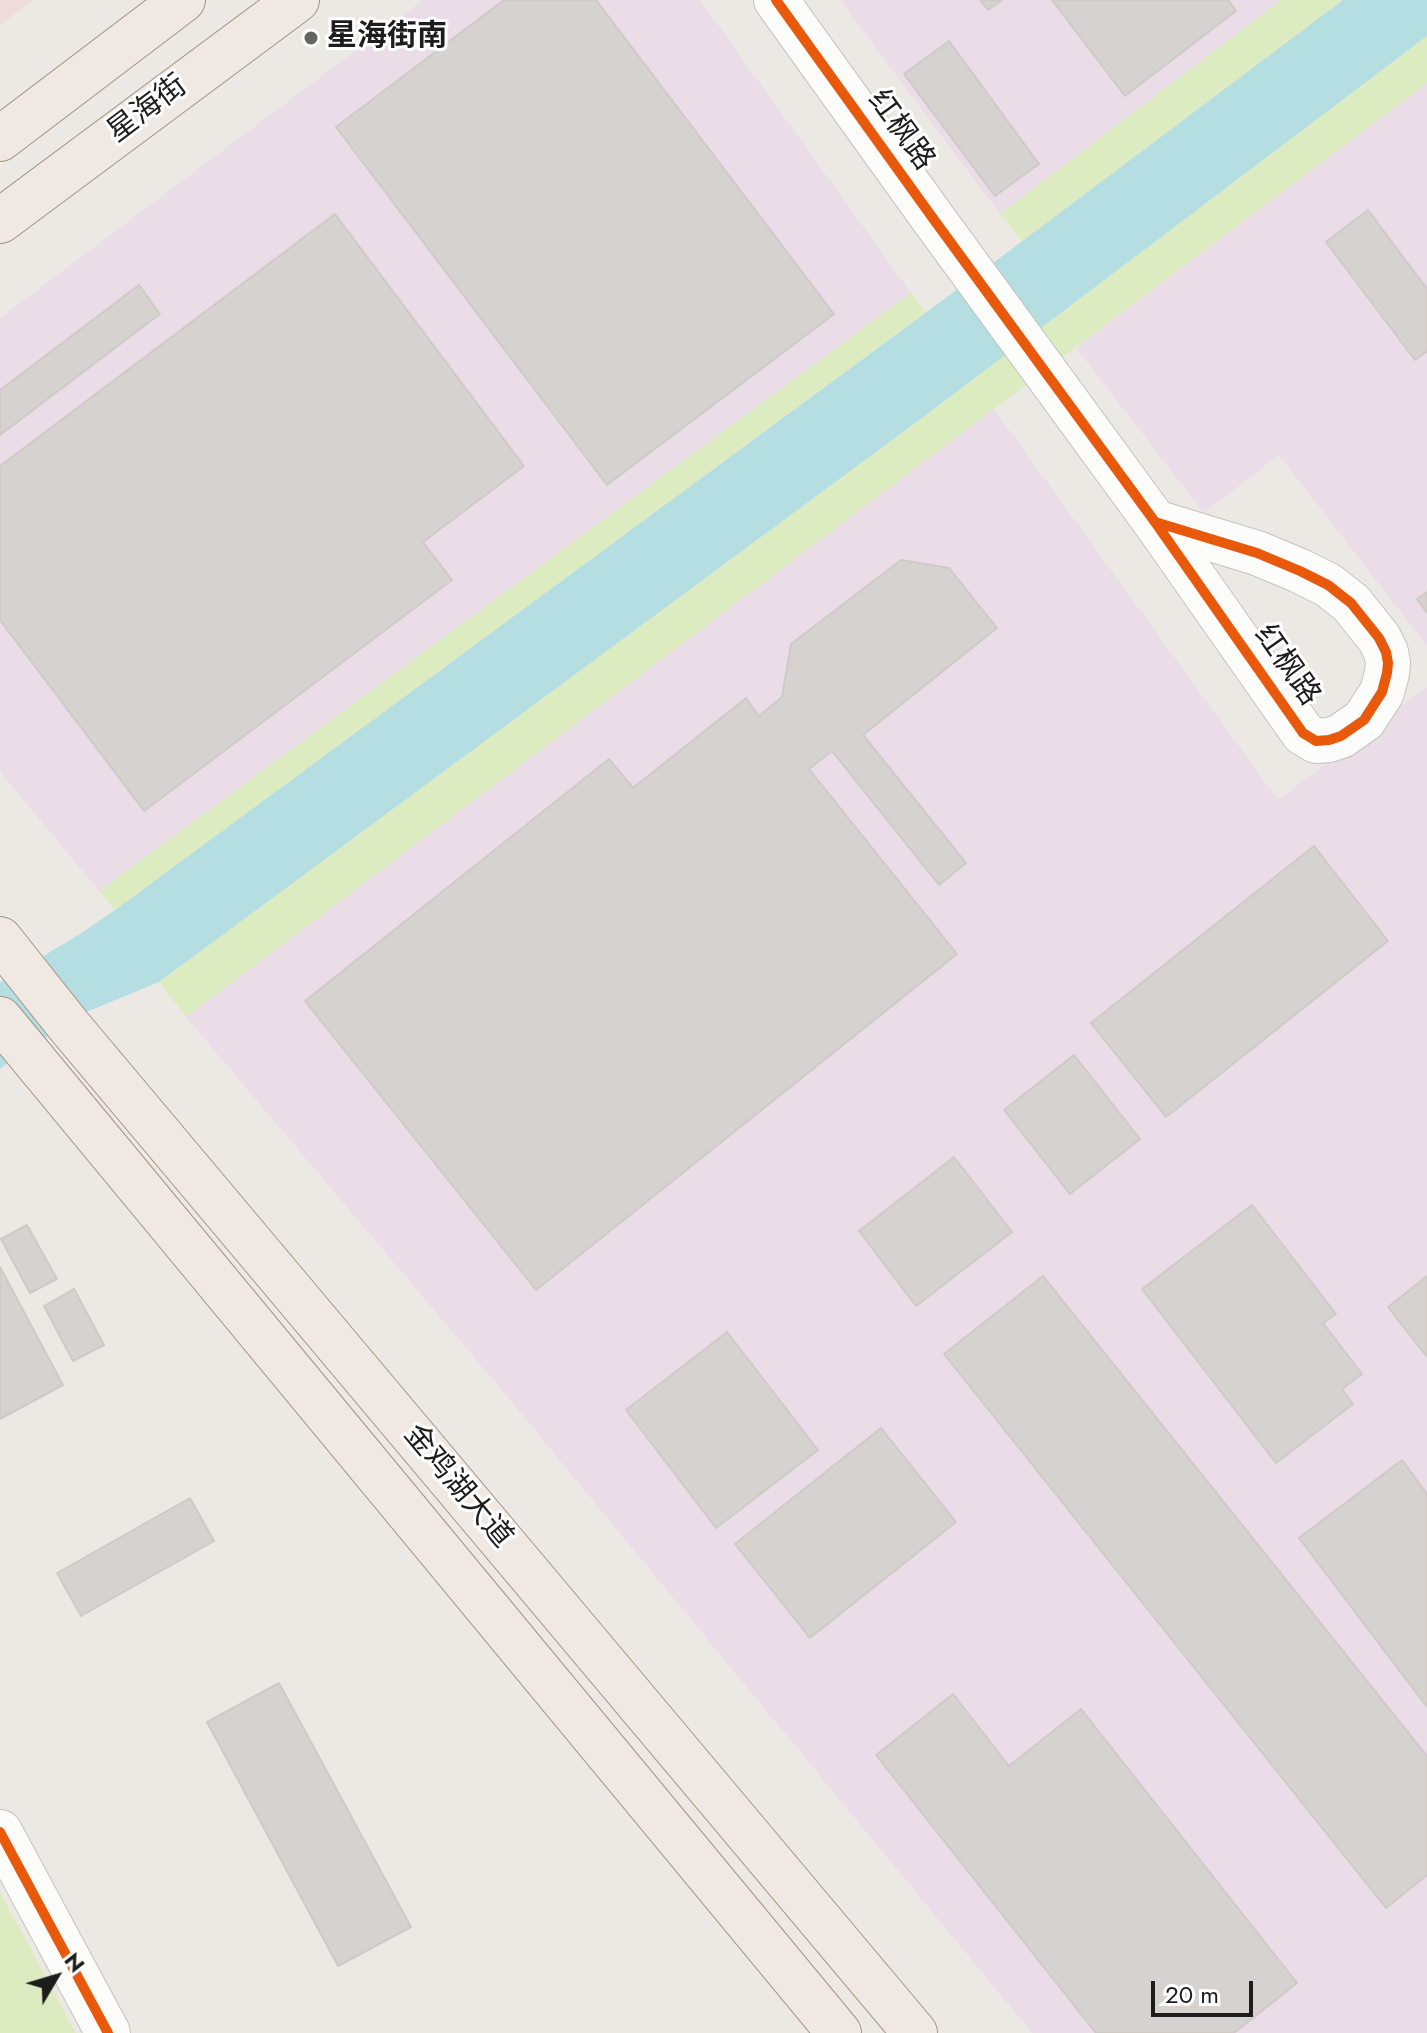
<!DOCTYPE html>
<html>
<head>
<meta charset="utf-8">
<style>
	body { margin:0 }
	#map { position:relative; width:1427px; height:2033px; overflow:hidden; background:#ece9e5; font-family:Jost,sans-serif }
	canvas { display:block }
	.north { position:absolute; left:16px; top:1937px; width:80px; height:80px; -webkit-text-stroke:6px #fff; paint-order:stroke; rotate:52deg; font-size:22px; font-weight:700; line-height:32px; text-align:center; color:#1d1d1d }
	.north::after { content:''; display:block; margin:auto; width:28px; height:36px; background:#1d1d1d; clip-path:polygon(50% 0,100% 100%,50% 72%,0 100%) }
	.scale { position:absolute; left:1151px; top:1981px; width:102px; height:36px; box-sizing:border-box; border:4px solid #1d1d1d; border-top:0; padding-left:10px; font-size:24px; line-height:28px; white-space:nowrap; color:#1d1d1d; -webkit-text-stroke:6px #fff; paint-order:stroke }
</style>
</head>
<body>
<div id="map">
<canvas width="1427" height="2033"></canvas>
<div class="north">N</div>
<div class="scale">20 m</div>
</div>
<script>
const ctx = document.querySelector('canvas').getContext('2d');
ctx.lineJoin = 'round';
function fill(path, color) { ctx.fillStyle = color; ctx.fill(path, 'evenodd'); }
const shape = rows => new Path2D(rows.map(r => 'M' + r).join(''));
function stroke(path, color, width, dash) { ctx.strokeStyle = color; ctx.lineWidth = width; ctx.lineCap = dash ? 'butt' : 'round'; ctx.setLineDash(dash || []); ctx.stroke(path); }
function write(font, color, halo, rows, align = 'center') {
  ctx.font = font + ' Jost,"Noto Sans SC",sans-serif'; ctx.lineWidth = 6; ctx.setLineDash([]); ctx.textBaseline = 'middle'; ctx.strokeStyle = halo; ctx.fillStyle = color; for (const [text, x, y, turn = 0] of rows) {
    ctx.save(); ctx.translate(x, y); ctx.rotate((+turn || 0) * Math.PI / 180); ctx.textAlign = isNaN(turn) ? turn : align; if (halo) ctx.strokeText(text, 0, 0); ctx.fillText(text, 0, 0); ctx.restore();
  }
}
fill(shape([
	[0,0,34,0,0,25]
]), '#efdbdb');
fill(shape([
	[423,0,700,0,911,293,99,891,0,772,0,318],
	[840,0,1281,0,1000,214],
	[1427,83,1427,646,1279,455,1204,513,1076,348],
	[994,409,1278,800,1427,686,1427,2033,1032,2033,505,1394,186,1017]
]), '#eadde7');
fill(shape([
	[1281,0,1343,0,1022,241,1000,214],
	[1427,36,1427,83,186,1017,159,982,926,415],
	[911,293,926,312,115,910,99,891],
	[0,1892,76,2033,0,2033]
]), '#ddecc0');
fill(shape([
	[1343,0,1427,0,1427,36,926,415,159,982,84,1013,13,1058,0,1069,0,982,80,934,115,910,985,269]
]), '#b5dee2');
const building = shape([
	[504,0,596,0,834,314,607,485,336,127,504,0],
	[980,0,1002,0,988,10,980,0],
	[1052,0,1228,0,1236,11,1125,96,1052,0],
	[949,41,1039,164,995,196,904,74,949,41],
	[1368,210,1427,289,1427,351,1415,360,1326,242,1368,210],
	[335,214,524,466,423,542,452,580,144,811,0,620,0,466,335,214],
	[139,285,160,314,0,435,0,390,139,285],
	[901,560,949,568,997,628,863,735,966,863,939,885,832,751,809,769,957,954,536,1290,305,1001,609,759,633,788,746,698,759,716,782,697,791,644,901,560],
	[1427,592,1427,613,1417,599,1427,592],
	[1314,846,1388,941,1166,1117,1091,1023,1314,846],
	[1074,1055,1140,1139,1070,1194,1004,1110,1074,1055],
	[954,1157,1012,1232,916,1306,859,1231,954,1157],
	[1252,1205,1336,1314,1323,1323,1362,1374,1342,1389,1353,1404,1276,1463,1142,1289,1252,1205],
	[27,1225,57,1279,30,1293,1,1239,27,1225],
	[0,1267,63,1385,0,1419,0,1267],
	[1043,1276,1427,1756,1427,1875,1386,1908,944,1354,1043,1276],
	[1427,1276,1427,1357,1388,1307,1427,1276],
	[74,1289,104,1345,73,1361,44,1306,74,1289],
	[727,1332,818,1450,716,1528,626,1410,727,1332],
	[881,1428,956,1522,810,1638,735,1544,881,1428],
	[1402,1460,1427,1494,1427,1707,1299,1538,1402,1460],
	[190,1498,214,1541,81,1616,57,1573,190,1498],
	[279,1683,411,1927,338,1966,207,1722,279,1683],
	[953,1694,1009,1766,1081,1709,1297,1983,1234,2033,1096,2033,876,1755,953,1694]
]);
fill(building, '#d6d2d0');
stroke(building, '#cfcac6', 2);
const minor = shape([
	[776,0,932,217,1155,522,1303,733,1316,741,1329,740,1341,736,1364,720,1382,692,1387,673,1388,663,1386,652,1379,638,1351,603,1328,585,1300,571,1257,553,1155,522],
	[0,1832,108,2033]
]);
const major = shape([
	[0,139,183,0],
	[0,221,297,0],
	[0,939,69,1026,915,2033],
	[0,1019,839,2033]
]);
stroke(minor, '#c4c3c1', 46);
stroke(major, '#a29382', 46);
stroke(minor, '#fcfcfb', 44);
stroke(major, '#f0e9e3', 44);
stroke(shape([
	[776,0,932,217,1155,522,1303,733,1316,741,1329,740,1341,736,1364,720,1382,692,1387,673,1388,663,1386,652,1379,638,1351,603,1328,585,1300,571,1257,553,1155,522],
	[0,1832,108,2033]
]), '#e8590c', 10);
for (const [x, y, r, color] of [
	[311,38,8,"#656463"]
]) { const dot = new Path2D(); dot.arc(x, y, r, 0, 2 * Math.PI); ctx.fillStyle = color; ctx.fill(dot); stroke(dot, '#fff', 3); }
write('bold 30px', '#1d1d1d', '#fff', [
	["星海街南",327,38]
], 'left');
write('30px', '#1d1d1d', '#fff', [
	["星海街",148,110,-37],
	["红枫路",900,131,54],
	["红枫路",1286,666,55],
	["金鸡湖大道",457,1487,50]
]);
</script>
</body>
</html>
